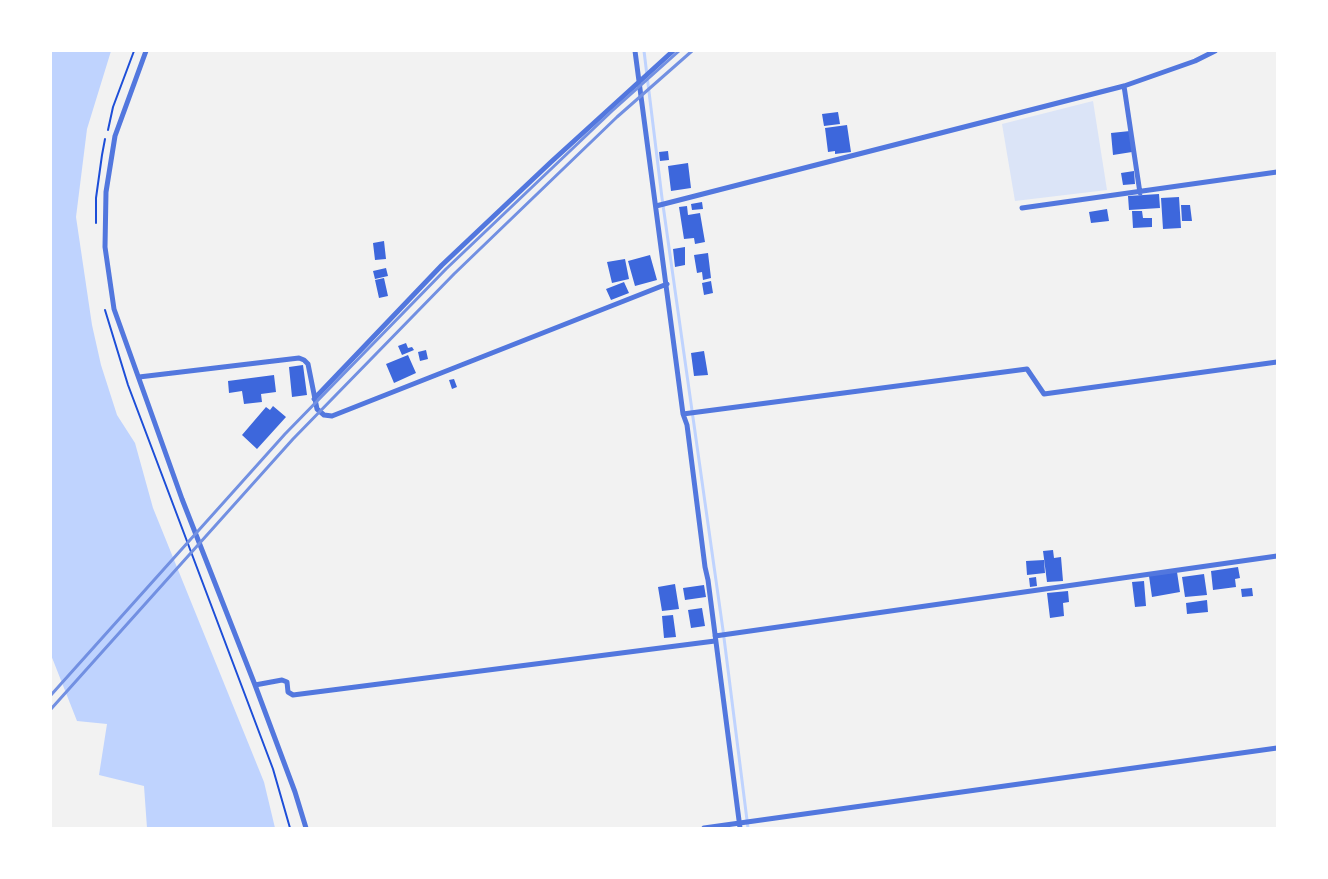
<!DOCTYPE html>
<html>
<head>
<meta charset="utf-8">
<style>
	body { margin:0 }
	#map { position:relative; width:1328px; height:879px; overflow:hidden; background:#f2f2f2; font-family:Raleway,sans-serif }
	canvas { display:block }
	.frame { position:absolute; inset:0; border:52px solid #fff; pointer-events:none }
</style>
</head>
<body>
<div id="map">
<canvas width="1328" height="879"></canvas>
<div class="frame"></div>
</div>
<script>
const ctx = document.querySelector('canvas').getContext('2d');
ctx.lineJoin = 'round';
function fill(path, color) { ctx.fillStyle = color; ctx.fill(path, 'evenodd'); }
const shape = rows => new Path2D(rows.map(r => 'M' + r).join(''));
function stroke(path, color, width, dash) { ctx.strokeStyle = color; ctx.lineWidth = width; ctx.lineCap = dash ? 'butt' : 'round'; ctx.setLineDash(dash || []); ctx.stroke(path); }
fill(shape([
	[1093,101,1107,190,1015,201,1002,124]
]), '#dbe4f7');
fill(shape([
	[51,51,111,51,87,129,76,217,92,325,101,365,117,415,135,443,153,508,264,782,275,828,147,828,144,786,99,775,107,724,77,721,51,655]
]), '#bfd3fe');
stroke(shape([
	[644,51,662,198,723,630,748,828]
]), '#bfd3fe', 3);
fill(shape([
	[838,112,840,124,824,126,822,114],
	[847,125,851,152,835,154,835,151,828,152,825,128],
	[1130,131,1132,152,1113,155,1111,133],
	[668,151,669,160,660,161,659,152],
	[688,163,691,188,671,191,668,166],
	[1134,171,1135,184,1123,185,1121,173],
	[1159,194,1160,208,1129,210,1128,196],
	[1179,197,1181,228,1163,229,1161,198],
	[702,202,703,209,692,210,691,204],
	[1181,205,1190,205,1192,221,1182,221],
	[687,206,688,215,700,213,705,242,695,244,694,238,684,239,679,207],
	[1107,209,1109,221,1091,223,1089,212],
	[1132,211,1142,211,1143,218,1152,218,1152,227,1133,228],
	[384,241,386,259,375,260,373,243],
	[685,247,685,265,675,267,673,249],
	[708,253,711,278,703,280,702,272,697,273,694,255],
	[650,255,657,280,635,286,628,261],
	[625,259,629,279,612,283,607,262],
	[386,268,388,276,375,279,373,271],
	[384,278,388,296,379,298,375,280],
	[711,281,713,293,704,295,702,283],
	[624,282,629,293,611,300,606,289],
	[406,343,408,348,412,347,414,350,402,355,398,346],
	[426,350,428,359,420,361,418,352],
	[704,351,708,375,694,376,691,353],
	[408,355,416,373,394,383,386,364],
	[303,365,307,395,292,397,289,367],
	[274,375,276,392,261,394,262,402,244,404,242,391,229,393,228,381],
	[454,379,457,387,452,389,449,380],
	[273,406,286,417,257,449,242,435,266,407,270,410],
	[1053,550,1054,558,1061,557,1063,581,1047,582,1043,551],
	[1044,560,1045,573,1027,575,1026,561],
	[1238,567,1240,578,1235,579,1236,587,1213,590,1211,571],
	[1177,572,1180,592,1152,597,1149,576],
	[1204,574,1207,595,1185,597,1182,577],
	[1036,577,1037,586,1030,587,1029,578],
	[1144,581,1146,606,1135,607,1132,582],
	[675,584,679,609,662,611,658,587],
	[704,585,706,597,685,600,683,588],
	[1252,588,1253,596,1242,597,1241,589],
	[1068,591,1069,602,1063,603,1064,616,1050,618,1047,593],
	[1207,600,1208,612,1187,614,1186,603],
	[702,608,705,626,691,628,688,610],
	[673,615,676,637,664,638,662,616]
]), '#3d67dc');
stroke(shape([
	[108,130,113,107,134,51],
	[96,223,96,198,102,155,105,139],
	[105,310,128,385,273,769,290,828]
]), '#1d4ed8', 2);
stroke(shape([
	[146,51,115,136,106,192,105,247,114,309,182,499,255,685,295,792,306,828],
	[635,51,683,414,687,425,705,567,708,580,740,828],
	[1124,86,1140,193],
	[656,206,1124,86,1195,61,1215,51],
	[1022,208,1277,172],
	[139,377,299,358,304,360,308,364,317,409,324,415,332,416,667,284],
	[314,399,442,265,551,162,673,51],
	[683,414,1027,369,1044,394,1277,362],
	[715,636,1277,556],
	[255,685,282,680,287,682,288,692,293,695,715,641],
	[704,828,1277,748]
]), '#5277de', 5);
stroke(shape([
	[51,695,285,434,446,269,612,111,679,51],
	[51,709,293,439,454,274,617,117,692,51]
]), '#7290e2', 3);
</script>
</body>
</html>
